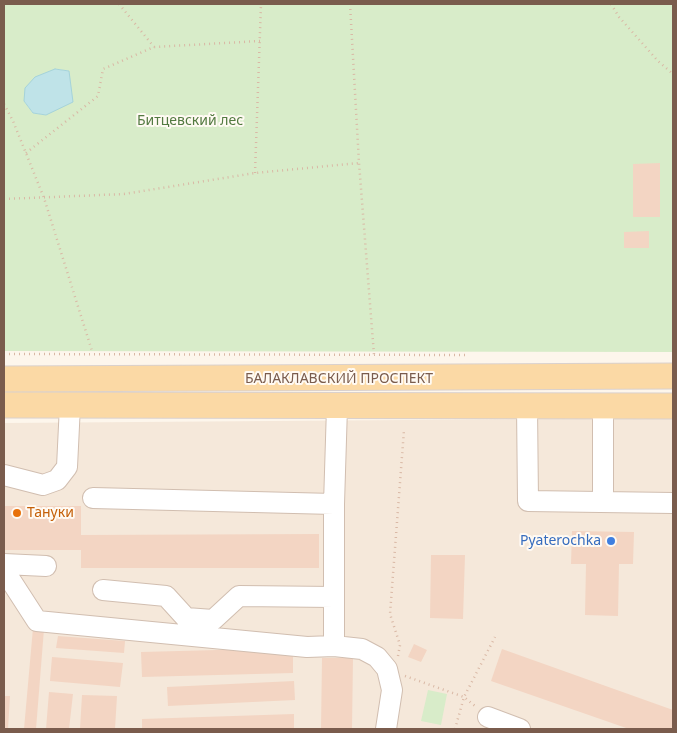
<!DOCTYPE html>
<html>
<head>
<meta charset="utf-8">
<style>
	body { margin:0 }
	#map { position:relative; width:677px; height:733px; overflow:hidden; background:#fdf6ec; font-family:"Noto Sans",sans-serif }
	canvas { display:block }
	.frame { position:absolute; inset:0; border:5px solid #7a5c4d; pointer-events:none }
</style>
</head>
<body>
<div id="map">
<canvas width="677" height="733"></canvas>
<div class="frame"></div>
</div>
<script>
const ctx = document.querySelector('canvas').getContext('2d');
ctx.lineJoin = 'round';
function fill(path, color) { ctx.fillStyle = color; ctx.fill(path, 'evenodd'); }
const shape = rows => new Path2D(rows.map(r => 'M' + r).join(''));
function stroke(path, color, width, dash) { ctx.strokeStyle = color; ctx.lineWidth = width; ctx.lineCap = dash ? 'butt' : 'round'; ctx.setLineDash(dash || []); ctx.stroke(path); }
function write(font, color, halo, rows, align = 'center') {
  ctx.font = font + ' "Noto Sans",sans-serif'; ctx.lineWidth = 4; ctx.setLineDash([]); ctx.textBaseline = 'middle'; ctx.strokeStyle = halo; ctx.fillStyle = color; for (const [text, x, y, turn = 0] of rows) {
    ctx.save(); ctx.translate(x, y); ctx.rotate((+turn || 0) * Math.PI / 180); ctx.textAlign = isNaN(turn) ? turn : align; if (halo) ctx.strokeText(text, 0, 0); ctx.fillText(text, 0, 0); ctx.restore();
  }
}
fill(shape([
	[673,418,673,729,4,729,4,423]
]), '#f5e8da');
fill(shape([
	[4,4,673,4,673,352,4,351],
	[55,69,69,71,46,115,33,113,24,101],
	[428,690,447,694,441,725,421,721]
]), '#d8ecc9');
const water = shape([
	[55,69,69,71,73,102,46,115,33,113,24,101,25,88,35,77,55,69]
]);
fill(water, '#bfe3e8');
stroke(water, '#a5d3da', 1);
fill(shape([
	[660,163,660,217,633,217,633,164],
	[649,231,649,248,624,248,624,232],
	[4,506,81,506,81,535,319,534,319,568,81,568,81,550,4,550],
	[572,531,634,532,633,564,619,564,618,616,585,615,586,564,571,564],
	[431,555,465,555,463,619,430,618],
	[33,628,44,629,36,729,24,729],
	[58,636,125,641,124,653,56,648],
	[414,644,427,650,421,662,408,657],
	[293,648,293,673,142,677,141,652],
	[502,649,673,710,673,729,629,729,491,681],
	[52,657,123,663,120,687,50,681],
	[322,658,353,658,352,729,321,729],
	[294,681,295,700,168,706,167,687],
	[49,692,73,694,69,729,46,729],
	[82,695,117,696,115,729,80,729],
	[4,696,10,696,8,729,4,729],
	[294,714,294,729,142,729,142,719]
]), '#f3d5c3');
const minor = shape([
	[527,406,528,501,673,503],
	[4,475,43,485,57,480,67,467,70,405],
	[93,498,334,504],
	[603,502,603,406],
	[4,564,46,566],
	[4,570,37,621,307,647,334,646,362,649,377,657,387,669,392,690,386,729],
	[103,590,166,596,186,618,213,620,239,596,334,597],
	[334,646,334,504,337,407],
	[488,717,520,729]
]);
const major = shape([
	[4,379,673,376],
	[4,405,673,406]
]);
stroke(minor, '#d1beb0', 22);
stroke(major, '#dad1cd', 27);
stroke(shape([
	[119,4,154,47],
	[350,4,359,163,374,355],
	[611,4,619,17,658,61,673,74],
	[4,104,13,121,44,198,92,351],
	[26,153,98,96,103,69,154,47,260,41],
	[255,173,261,4],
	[4,199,124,194,255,173,359,163],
	[4,354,469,355],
	[398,656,400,645,390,614,404,430],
	[405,676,464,697,475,706],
	[455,729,464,697,495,637]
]), '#d9b8a5', 2.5, [1, 4]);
stroke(minor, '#fff', 20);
stroke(major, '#fbd9a5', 25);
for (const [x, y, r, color] of [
	[17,513,5,"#e8710a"],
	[611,541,5,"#3f7fe0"]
]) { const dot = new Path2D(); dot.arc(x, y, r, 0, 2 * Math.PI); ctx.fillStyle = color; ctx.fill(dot); stroke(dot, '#fffaf3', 2); }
write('14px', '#537a41', '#fffaf3', [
	["Битцевский лес",190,121]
]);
write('14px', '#7a5c4d', '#fffaf3', [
	["БАЛАКЛАВСКИЙ ПРОСПЕКТ",339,379]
]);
write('14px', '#c56008', '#fffaf3', [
	["Тануки",27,513]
], 'left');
write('14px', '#366cbe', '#fffaf3', [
	["Pyaterochka",601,541]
], 'right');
</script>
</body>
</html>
